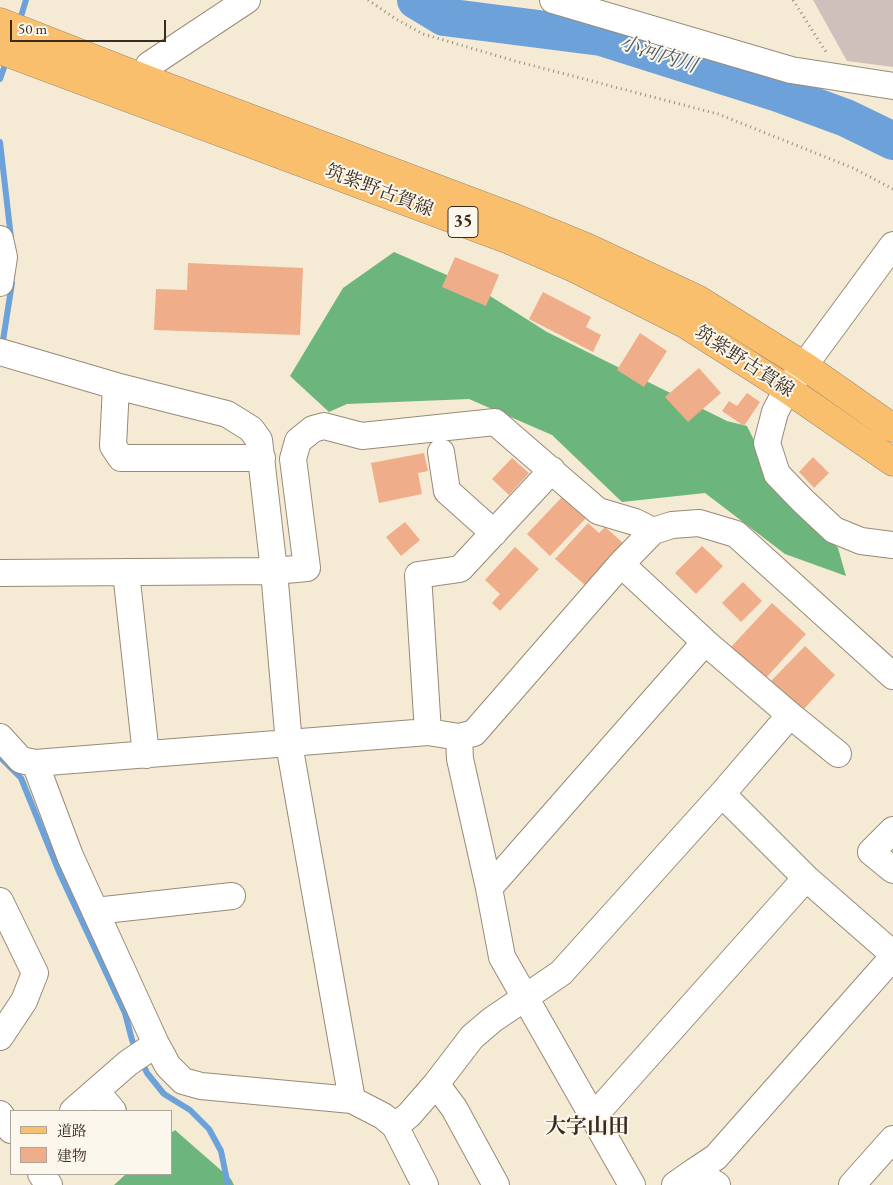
<!DOCTYPE html>
<html>
<head>
<meta charset="utf-8">
<style>
	body { margin:0 }
	#map { position:relative; width:893px; height:1185px; overflow:hidden; background:#f5ead3; font-family:"EB Garamond","Noto Serif JP",serif }
	canvas { display:block }
	.legend { position:absolute; left:10px; top:1110px; width:162px; height:65px; box-sizing:border-box; background:#fbf7ec; border:1px solid #aea59a; margin:0; padding:6px 9px; list-style:none; font-size:15px; color:#3b2a1e }
	.legend li { display:flex; align-items:center; gap:10px; height:25px }
	.legend b { width:25px; border:1px solid #aea59a }
	.scale { position:absolute; left:10px; top:20px; width:156px; height:22px; box-sizing:border-box; border:2px solid #3b2a1e; border-top:0; padding-left:6px; font-size:15px; line-height:18px; white-space:nowrap; color:#3b2a1e; -webkit-text-stroke:4px #fbf7ec; paint-order:stroke }
</style>
</head>
<body>
<div id="map">
<canvas width="893" height="1185"></canvas>
<ul class="legend">
<li><b style="height:6px;background:#f9bf6d"></b>道路</li>
<li><b style="height:14px;background:#f0ad8a"></b>建物</li>
</ul>
<div class="scale">50 m</div>
</div>
<script>
const ctx = document.querySelector('canvas').getContext('2d');
ctx.lineJoin = 'round';
function fill(path, color) { ctx.fillStyle = color; ctx.fill(path, 'evenodd'); }
const shape = rows => new Path2D(rows.map(r => 'M' + r).join(''));
function stroke(path, color, width, dash) { ctx.strokeStyle = color; ctx.lineWidth = width; ctx.lineCap = dash ? 'butt' : 'round'; ctx.setLineDash(dash || []); ctx.stroke(path); }
function write(font, color, halo, rows, align = 'center') {
  ctx.font = font + ' "EB Garamond","Noto Serif JP",serif'; ctx.lineWidth = 4; ctx.setLineDash([]); ctx.textBaseline = 'middle'; ctx.strokeStyle = halo; ctx.fillStyle = color; for (const [text, x, y, turn = 0] of rows) {
    ctx.save(); ctx.translate(x, y); ctx.rotate((+turn || 0) * Math.PI / 180); ctx.textAlign = isNaN(turn) ? turn : align; if (halo) ctx.strokeText(text, 0, 0); ctx.fillText(text, 0, 0); ctx.restore();
  }
}
fill(shape([
	[813,0,893,0,893,67,847,61]
]), '#d0c0bc');
fill(shape([
	[394,252,479,289,547,332,727,421,747,426,771,475,838,548,846,576,785,554,705,493,622,502,552,435,469,399,347,404,329,412,290,376,343,288],
	[175,1130,231,1179,234,1185,114,1185,126,1174,171,1174,171,1133]
]), '#6cb67d');
stroke(shape([
	[19,23,26,0],
	[0,79,7,59],
	[0,142,11,238],
	[2,347,12,283],
	[0,757,21,778,60,874,125,1013,132,1040,137,1051],
	[142,1062,147,1073,164,1094,190,1110,209,1129,221,1151,228,1185]
]), '#6ca2d9', 6);
stroke(shape([
	[416,0,444,17,601,37,778,93,846,118,893,141]
]), '#6ca2d9', 38);
fill(shape([
	[455,257,499,275,486,306,442,287],
	[188,263,303,268,300,335,154,330,156,289,187,290],
	[543,292,591,317,586,327,601,335,593,352,529,319],
	[640,333,667,351,644,387,617,370],
	[699,368,721,393,688,422,665,397],
	[747,393,760,402,744,426,722,411,729,401,737,406],
	[424,453,428,471,418,473,422,494,379,503,371,463],
	[813,457,829,473,814,488,799,472],
	[512,458,529,473,509,495,492,479],
	[563,496,586,518,550,556,527,534],
	[405,522,420,540,401,556,386,537],
	[588,523,599,533,605,527,623,543,585,585,555,559],
	[702,546,723,566,696,594,675,573],
	[515,547,539,569,500,611,492,603,500,594,485,580],
	[743,582,762,601,741,622,722,603],
	[772,603,806,634,765,679,731,647],
	[805,646,835,675,802,711,771,681]
]), '#f0ad8a');
const minor = shape([
	[553,0,791,70,893,86],
	[143,78,149,65,247,0],
	[0,239,4,257,0,283],
	[893,245,787,389,775,412,767,443,777,474,802,500,834,530,861,541,893,545],
	[0,352,116,386,227,414,251,429,259,440,274,571,289,744,352,1100],
	[116,386,113,446,121,458,262,458],
	[441,452,447,491,494,533],
	[126,572,146,755],
	[0,573,274,571,307,568,293,459,298,441,313,429,324,426,362,436,495,422,598,511,635,522,653,531],
	[790,715,838,754],
	[428,732,418,575,460,569,552,470],
	[0,737,21,760,35,763,428,732,459,737,474,733,621,564,653,531,672,525,699,523,736,534,893,676],
	[459,737,460,759,489,888,502,957,632,1185],
	[35,763,70,856,156,1044,168,1066,183,1081,201,1086,352,1100,383,1116,395,1126],
	[722,794,806,878,893,954],
	[893,830,871,852,893,870],
	[489,888,705,642],
	[0,901,35,973,24,1001,0,1037],
	[95,911,232,896],
	[436,1084,454,1108,496,1185],
	[96,1091,113,1111],
	[73,1111,128,1063,156,1044],
	[0,1114,11,1130],
	[593,1117,806,878],
	[695,1171,716,1157,893,957],
	[41,1174,49,1185],
	[425,1185,395,1126,409,1115,436,1084,472,1037,492,1020,561,973,722,794,790,715,705,642,621,564],
	[675,1185,695,1171,717,1185],
	[852,1185,893,1139]
]);
const major = shape([
	[0,22,143,78,510,216,586,247,699,300,803,365,893,428],
	[0,50,509,240,576,269,685,324,787,389,893,462]
]);
stroke(minor, '#988a78', 28);
stroke(major, '#988a78', 29);
stroke(shape([
	[368,0,396,19,423,34,515,61,718,114,853,168,893,189],
	[793,0,826,52]
]), '#988a78', 3, [1, 4]);
stroke(minor, '#fff', 26);
stroke(major, '#f9bf6d', 28);
for (const [x, y, w] of [
	[463,222,30]
]) { const box = new Path2D(); box.roundRect(x - w / 2, y - 15.5, w, 31, 4); ctx.fillStyle = '#fbf7ec'; ctx.fill(box); stroke(box, '#3b2a1e', 1); }
write('bold 18px', '#3b2a1e', null, [
	["35",463,222]
]);
write('19px', '#3b2a1e', '#fbf7ec', [
	["筑紫野古賀線",379,191,21],
	["筑紫野古賀線",744,362,33]
]);
write('italic 20px', '#4f5a69', '#fbf7ec', [
	["小河内川",658,55,18]
]);
write('bold 21px', '#3b2a1e', '#fbf7ec', [
	["大字山田",587,1127]
]);
</script>
</body>
</html>
